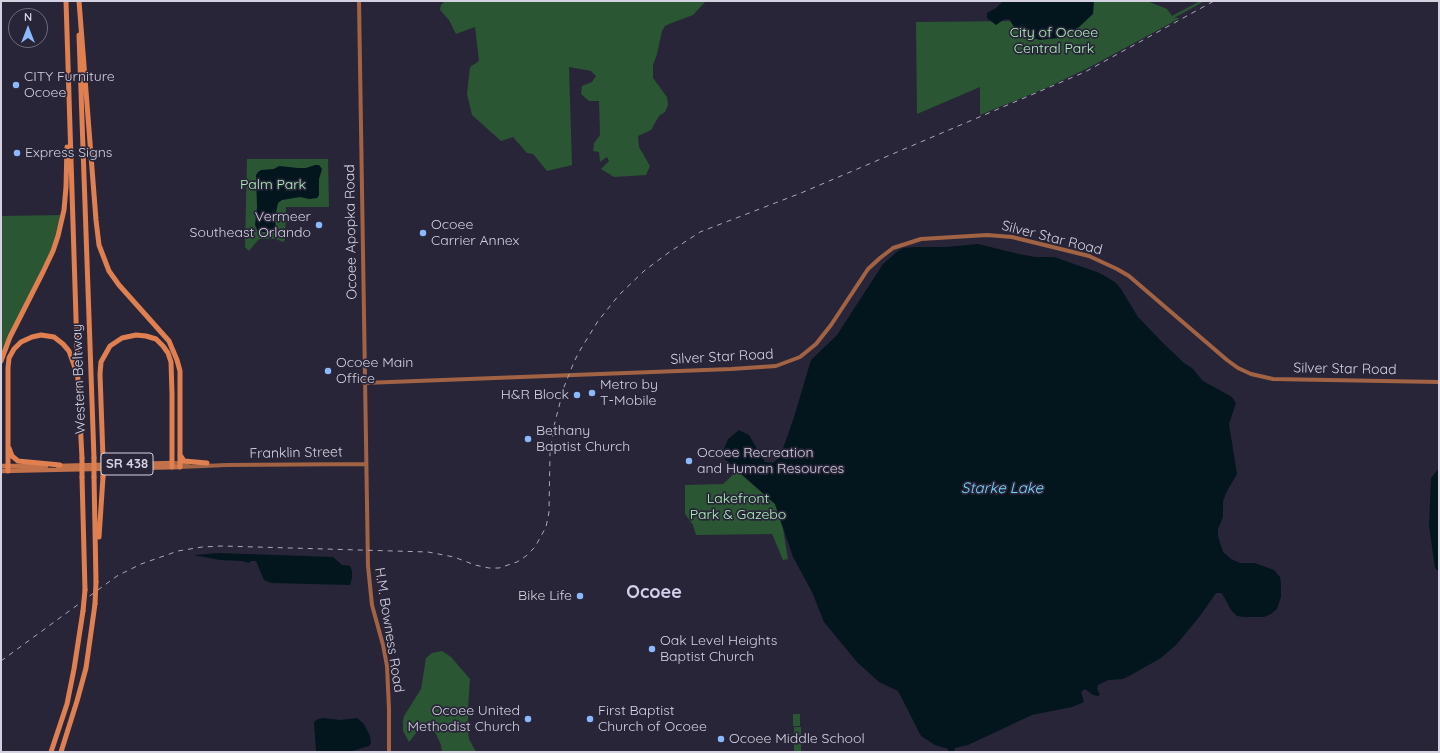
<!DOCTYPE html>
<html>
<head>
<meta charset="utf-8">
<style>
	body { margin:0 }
	#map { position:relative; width:1440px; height:753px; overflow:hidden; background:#292539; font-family:Quicksand,sans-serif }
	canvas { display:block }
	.frame { position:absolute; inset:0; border:2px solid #d4d2e0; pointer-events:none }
	.north { position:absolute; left:8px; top:8px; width:40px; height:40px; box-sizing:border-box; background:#292539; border:1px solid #6d6a7c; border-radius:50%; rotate:0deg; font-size:11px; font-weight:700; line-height:16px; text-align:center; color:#d4d2e0 }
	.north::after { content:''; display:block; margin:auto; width:14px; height:18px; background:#8bb9fc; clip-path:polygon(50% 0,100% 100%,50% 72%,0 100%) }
</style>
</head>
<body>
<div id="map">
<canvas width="1440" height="753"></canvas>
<div class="frame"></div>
<div class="north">N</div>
</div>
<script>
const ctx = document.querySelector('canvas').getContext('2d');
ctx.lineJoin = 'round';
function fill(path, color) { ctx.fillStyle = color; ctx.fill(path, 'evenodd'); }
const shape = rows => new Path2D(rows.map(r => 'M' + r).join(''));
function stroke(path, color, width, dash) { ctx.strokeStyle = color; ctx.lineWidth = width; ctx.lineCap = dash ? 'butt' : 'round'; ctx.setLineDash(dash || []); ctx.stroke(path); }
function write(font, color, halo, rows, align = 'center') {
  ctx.font = font + ' Quicksand,sans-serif'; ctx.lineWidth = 3.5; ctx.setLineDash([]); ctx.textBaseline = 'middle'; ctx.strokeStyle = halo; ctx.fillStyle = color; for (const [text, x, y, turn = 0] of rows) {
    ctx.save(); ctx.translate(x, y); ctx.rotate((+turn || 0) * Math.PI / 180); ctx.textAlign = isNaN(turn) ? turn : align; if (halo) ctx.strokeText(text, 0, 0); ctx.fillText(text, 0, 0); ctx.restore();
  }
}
fill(shape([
	[445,1,706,1,693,15,669,24,665,26,662,31,657,54,653,65,653,78,667,97,668,105,665,112,659,116,651,130,638,136,639,147,650,166,646,175,614,177,601,169,609,161,607,157,600,162,599,152,593,151,594,143,600,135,599,101,589,101,581,94,582,86,592,82,596,76,591,71,569,67,572,165,547,171,533,154,527,153,513,137,501,141,472,115,467,94,470,67,479,61,475,27,456,34,449,20,440,10,441,5],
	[1040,1,1147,1,1167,9,1172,16,1200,1,1203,2,1174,18,1180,18,1090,67,1046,88,980,115,980,87,917,114,916,22,1019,21],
	[247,159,328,159,329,207,286,207,285,240,283,242,276,239,259,239,249,251,245,247],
	[63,215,53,251,4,350,1,365,1,216],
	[737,471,775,504,783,529,788,559,783,560,772,534,696,535,693,525,685,514,685,485,723,484],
	[442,651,451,657,470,679,468,708,468,731,469,739,476,752,442,752,441,745,436,734,433,729,428,727,421,727,409,742,403,731,403,720,404,716,421,689,426,658,432,653],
	[793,714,800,714,800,726,793,726],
	[794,727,801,727,801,739,794,739],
	[794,740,801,740,801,752,794,752]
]), '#2a5633');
fill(shape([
	[1003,1,1094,1,1093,14,1079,27,1058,38,1040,40,1026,36,1014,27,1009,19,1003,20,996,25,987,18,987,13,996,8],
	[315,165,319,165,322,169,319,179,319,195,317,198,309,199,300,197,282,200,278,203,275,218,276,230,267,232,258,232,255,225,257,207,256,175,258,172,261,170,274,169,279,166,298,168,306,168],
	[978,244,1019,254,1035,257,1054,257,1097,272,1105,276,1116,283,1121,289,1138,317,1163,343,1184,363,1192,368,1203,381,1232,397,1236,403,1229,424,1237,474,1226,493,1223,502,1223,517,1218,529,1218,536,1223,552,1231,559,1240,563,1255,563,1274,570,1280,577,1281,584,1281,597,1277,609,1271,614,1264,617,1244,617,1237,616,1231,610,1223,595,1221,593,1216,593,1200,616,1176,645,1161,658,1131,675,1123,679,1108,680,1098,685,1097,688,1100,695,1097,696,1093,695,1085,689,1081,692,1084,702,1072,707,1032,715,968,745,955,748,954,752,948,752,948,749,935,745,921,736,898,691,879,682,857,662,824,622,812,592,793,557,775,504,724,458,724,449,728,439,739,430,749,435,765,462,773,463,780,457,794,417,811,360,837,335,883,264,898,251,903,248,915,247,946,247],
	[1439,468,1439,572,1435,568,1429,526,1431,478],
	[219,553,333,557,342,565,350,566,352,571,352,578,350,585,271,583,264,580,256,561,251,561,249,563,242,561,220,560,193,555],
	[322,718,341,720,357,718,364,724,370,736,371,743,369,746,349,752,316,752,314,722,316,720]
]), '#03161e');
stroke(shape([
	[359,1,368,566,372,605,383,645,387,666,389,709,389,752],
	[364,383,731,369,776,366,800,357,816,344,831,325,868,269,880,258,893,248,921,239,987,235,1012,237,1077,253,1089,256,1117,269,1129,276,1227,360,1238,368,1251,374,1273,379,1439,382],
	[172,463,188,463],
	[180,467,227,465,366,464]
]), '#a16344', 4);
stroke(shape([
	[1,466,46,466],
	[58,466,172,463],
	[1,471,180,467]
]), '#c2724a', 4.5);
stroke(shape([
	[66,1,78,382,82,458],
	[79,1,96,220,99,245,109,271,119,285,169,341,177,360,180,371,180,467],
	[79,35,94,458],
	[1,361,10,337,43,272,53,251,58,236,64,210,66,187,67,147],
	[9,448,12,456,18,461,60,465],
	[180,455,184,461,207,463],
	[103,458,100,374,101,362,110,346,122,338,136,335,146,336,156,339,163,346,168,353,171,362,172,394,172,467],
	[8,471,8,368,9,358,14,349,21,342,32,337,41,335,54,337,63,344,69,351,75,368],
	[82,477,85,590],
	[94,477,96,582],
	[99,537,103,477],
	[51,752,67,704,74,669,83,611],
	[61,752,77,701,86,668,95,604]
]), '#e07f4f', 5);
stroke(shape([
	[1,661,117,576,141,564,178,551,202,547,222,546,428,552,454,557,475,565,489,568,499,568,517,562,526,556,535,547,546,527,549,512,550,453,554,426,564,387,574,362,579,352,598,321,619,295,644,271,668,253,700,232,801,193,1085,72,1214,1]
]), '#aba8b8', 1, [5, 5]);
stroke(shape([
	[82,458,82,477],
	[94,458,94,477],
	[103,458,103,477],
	[95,604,96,582],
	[83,611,85,590]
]), '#e07f4f', 5);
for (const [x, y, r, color] of [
	[16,85,4,"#8bb9fc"],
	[17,153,4,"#8bb9fc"],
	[319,225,4,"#8bb9fc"],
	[423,233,4,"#8bb9fc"],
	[328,371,4,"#8bb9fc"],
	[592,393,4,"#8bb9fc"],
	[577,395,4,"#8bb9fc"],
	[528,439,4,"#8bb9fc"],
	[689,461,4,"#8bb9fc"],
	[580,596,4,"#8bb9fc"],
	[652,649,4,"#8bb9fc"],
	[528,719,4,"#8bb9fc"],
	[590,719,4,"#8bb9fc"],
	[721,739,4,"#8bb9fc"]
]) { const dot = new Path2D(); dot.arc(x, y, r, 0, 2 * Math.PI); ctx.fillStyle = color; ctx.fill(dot); stroke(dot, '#292539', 1.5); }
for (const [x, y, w] of [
	[127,464,52]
]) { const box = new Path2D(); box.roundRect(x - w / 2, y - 11, w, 22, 3); ctx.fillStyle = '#292539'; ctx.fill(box); stroke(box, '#d4d2e0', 1); }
write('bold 13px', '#d4d2e0', null, [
	["SR 438",127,464]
]);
write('14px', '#adf4ba', '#292539', [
	["City of Ocoee",1054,33],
	["Central Park",1054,49],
	["Palm Park",273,185],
	["Lakefront",738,499],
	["Park & Gazebo",738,515]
]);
write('14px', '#d4d2e0', '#292539', [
	["CITY Furniture",24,77],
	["Ocoee",24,93],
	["Express Signs",25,153],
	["Vermeer",311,217,"right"],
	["Southeast Orlando",311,233,"right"],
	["Ocoee",431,225],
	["Carrier Annex",431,241],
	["Ocoee Main",336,363],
	["Office",336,379],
	["Metro by",600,385],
	["T-Mobile",600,401],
	["H&R Block",569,395,"right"],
	["Bethany",536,431],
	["Baptist Church",536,447],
	["Ocoee Recreation",697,453],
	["and Human Resources",697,469],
	["Bike Life",572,596,"right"],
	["Oak Level Heights",660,641],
	["Baptist Church",660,657],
	["Ocoee United",520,711,"right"],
	["Methodist Church",520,727,"right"],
	["First Baptist",598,711],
	["Church of Ocoee",598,727],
	["Ocoee Middle School",729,739]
], 'left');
write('14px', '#d4d2e0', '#292539', [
	["Ocoee Apopka Road",351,232,-91],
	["Silver Star Road",1052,238,14],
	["Silver Star Road",722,357,-3],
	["Silver Star Road",1345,369,1],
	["Western Beltway",79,379,-92],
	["Franklin Street",296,453,-1],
	["H.M. Bowness Road",389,630,81]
]);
write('italic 15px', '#75d6fc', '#292539', [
	["Starke Lake",1002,488]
]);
write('bold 18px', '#d3cfea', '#292539', [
	["Ocoee",654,593]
]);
</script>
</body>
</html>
